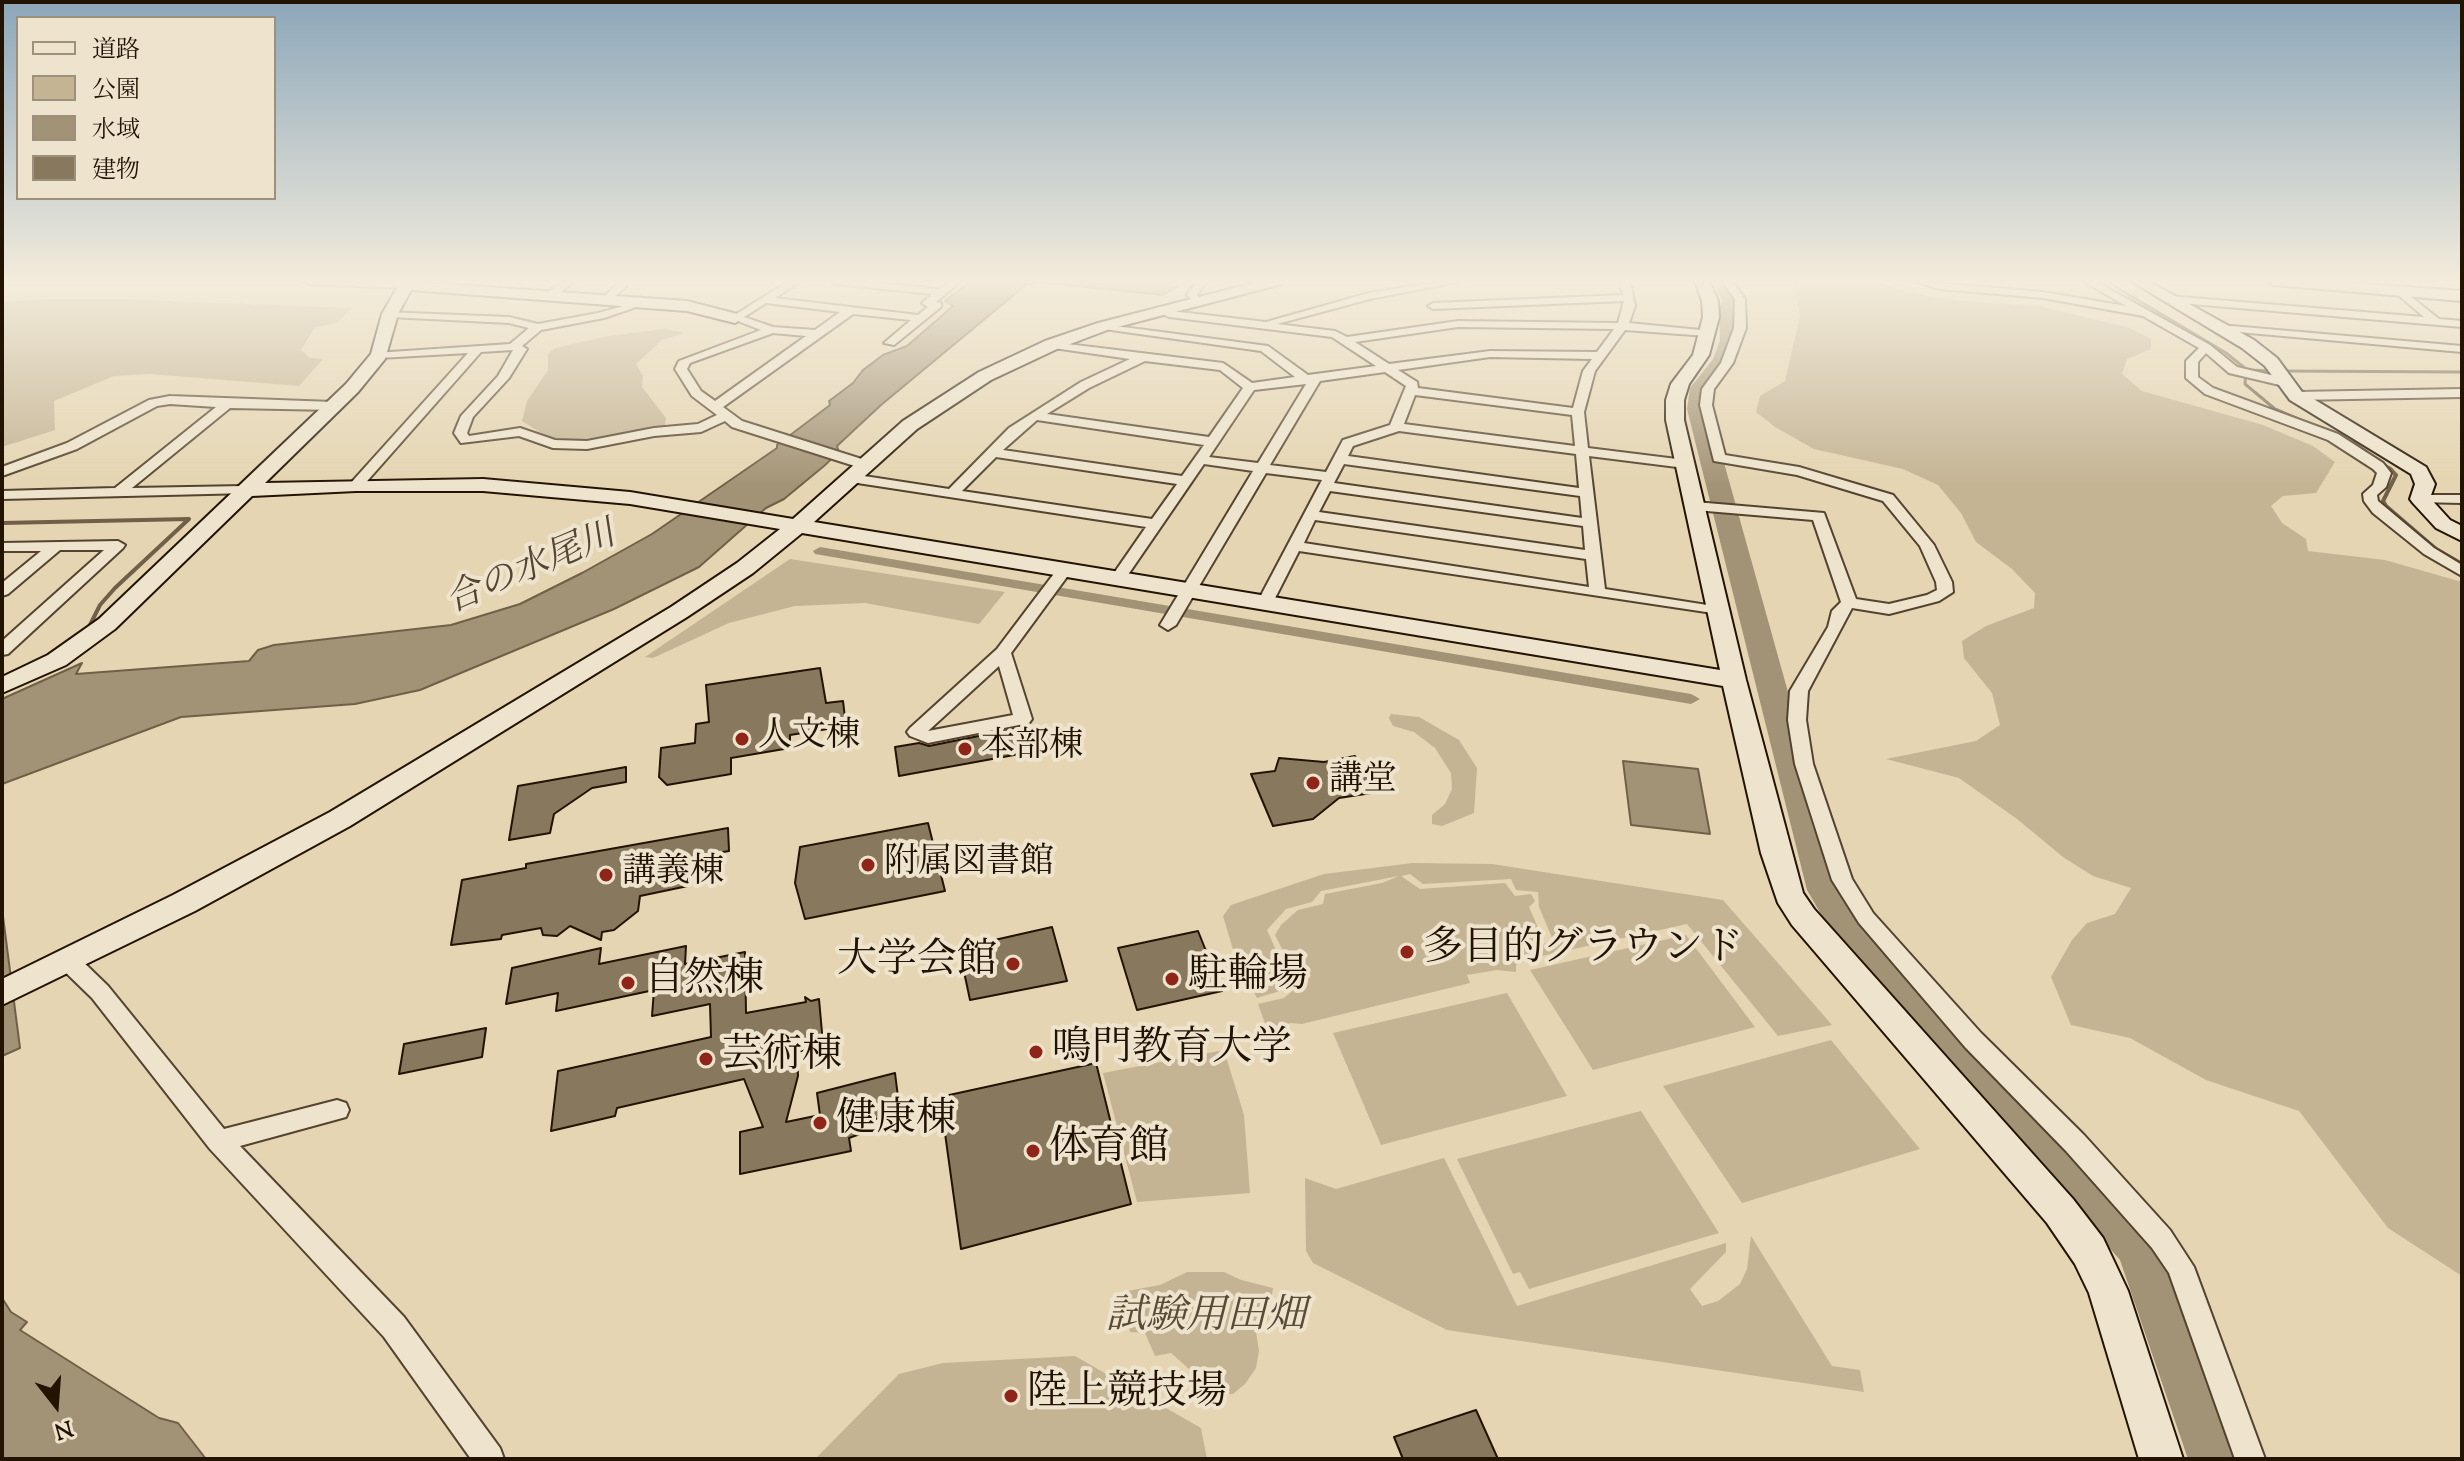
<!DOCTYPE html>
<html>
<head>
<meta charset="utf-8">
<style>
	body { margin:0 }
	#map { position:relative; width:2464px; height:1461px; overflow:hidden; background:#e5d5b2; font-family:"Sorts Mill Goudy","Noto Serif JP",serif }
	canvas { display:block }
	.frame { position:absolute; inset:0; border:4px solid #231303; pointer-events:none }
	.legend { position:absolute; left:16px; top:16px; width:260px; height:184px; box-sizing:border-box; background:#eee4cd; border:2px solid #9d907c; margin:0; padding:10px 14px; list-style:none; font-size:24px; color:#231303 }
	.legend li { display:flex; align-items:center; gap:16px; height:40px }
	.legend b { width:40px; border:2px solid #9d907c }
	.north { position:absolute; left:16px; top:1365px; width:80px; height:80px; -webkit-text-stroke:6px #eee4cd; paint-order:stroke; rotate:163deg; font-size:22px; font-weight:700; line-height:32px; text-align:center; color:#231303 }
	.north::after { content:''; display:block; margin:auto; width:28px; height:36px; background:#231303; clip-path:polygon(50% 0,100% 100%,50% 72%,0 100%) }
</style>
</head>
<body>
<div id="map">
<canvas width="2464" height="1461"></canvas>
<div class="frame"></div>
<ul class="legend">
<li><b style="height:10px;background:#eee4cd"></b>道路</li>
<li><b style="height:22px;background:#c4b494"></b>公園</li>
<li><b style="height:22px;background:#a39376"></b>水域</li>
<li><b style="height:22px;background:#88785e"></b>建物</li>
</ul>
<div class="north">N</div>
</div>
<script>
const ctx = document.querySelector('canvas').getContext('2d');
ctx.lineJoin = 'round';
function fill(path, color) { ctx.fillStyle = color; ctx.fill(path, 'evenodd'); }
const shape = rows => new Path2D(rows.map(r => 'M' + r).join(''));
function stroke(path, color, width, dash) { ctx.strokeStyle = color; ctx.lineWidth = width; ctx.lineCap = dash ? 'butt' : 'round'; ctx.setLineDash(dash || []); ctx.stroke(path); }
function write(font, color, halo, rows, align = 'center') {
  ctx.font = font + ' "Sorts Mill Goudy","Noto Serif JP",serif'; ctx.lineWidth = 8; ctx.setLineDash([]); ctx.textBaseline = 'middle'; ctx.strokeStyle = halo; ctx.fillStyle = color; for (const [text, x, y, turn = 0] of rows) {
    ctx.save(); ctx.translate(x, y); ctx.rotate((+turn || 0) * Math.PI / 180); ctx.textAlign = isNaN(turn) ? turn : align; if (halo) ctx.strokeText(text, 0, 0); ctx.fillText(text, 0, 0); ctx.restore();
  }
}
fill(shape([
	[1789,281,1874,281,1905,291,1950,300,2038,306,2127,327,2151,339,2151,349,2127,359,2122,374,2142,391,2263,425,2313,446,2335,462,2316,493,2283,496,2271,506,2282,523,2306,539,2308,551,2385,560,2462,582,2462,1276,2388,1228,2299,1111,2206,1080,2130,1038,2071,1025,2051,977,2072,940,2087,923,2115,914,2131,888,2093,876,2063,857,2017,819,1959,778,1886,759,1976,741,2000,725,1992,693,1964,658,1962,641,1986,626,2034,608,2035,593,2012,569,1976,542,1961,513,1938,485,1903,469,1814,449,1775,427,1756,412,1760,396,1785,381,1800,316,1793,281],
	[51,299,122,299,351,308,337,323,315,327,301,350,310,358,323,359,299,386,150,374,114,376,54,401,55,430,2,447,2,302],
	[665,329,685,333,662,340,636,364,643,376,642,387,666,418,664,430,604,440,554,441,522,421,527,401,548,370,548,354,555,348,608,336],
	[790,559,1005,592,979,624,865,603,795,606,729,623,653,658,645,657],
	[1391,714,1419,717,1459,740,1477,768,1474,813,1442,826,1432,824,1432,815,1445,804,1452,789,1451,773,1435,748,1414,732,1393,726,1389,718],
	[1413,863,1492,864,1723,900,1832,1025,1778,1036,1687,924,1537,957,1536,947,1553,940,1539,907,1538,892,1516,890,1511,879,1423,884,1410,874,1401,876,1420,889,1505,883,1515,896,1531,894,1535,901,1529,907,1543,939,1532,945,1529,959,1516,965,1516,972,1497,970,1467,975,1470,983,1302,1024,1291,1023,1267,1029,1258,1004,1284,998,1300,985,1275,935,1281,925,1298,910,1323,904,1325,894,1382,883,1399,876,1321,891,1312,902,1286,909,1267,930,1290,982,1283,990,1257,998,1235,956,1223,916,1231,905,1324,874],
	[1686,935,1755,1027,1593,1070,1530,970],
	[1507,993,1567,1096,1381,1145,1333,1033],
	[1831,1040,1920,1149,1742,1203,1663,1086],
	[1224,1050,1244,1115,1250,1193,1137,1202,1103,1073],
	[1641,1111,1719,1233,1529,1289,1520,1272,1513,1274,1457,1159],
	[1444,1158,1517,1306,1726,1243,1726,1252,1690,1289,1702,1306,1718,1301,1740,1284,1747,1269,1751,1236,1832,1366,1860,1370,1864,1392,1447,1330,1313,1263,1306,1251,1305,1178,1336,1189],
	[1187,1272,1224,1272,1241,1280,1273,1288,1268,1320,1255,1325,1259,1351,1256,1368,1245,1384,1233,1394,1217,1394,1171,1353,1155,1356,1145,1333,1130,1332,1122,1292,1160,1285],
	[1075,1356,1201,1428,1207,1459,815,1459,899,1374,943,1363]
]), '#c4b494');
const water = shape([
	[971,281,1174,281,1169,286,1177,287,1162,295,1039,282,1027,284,881,405,837,446,839,452,824,466,784,499,766,508,699,567,614,609,420,690,355,704,181,717,2,784,2,699,82,663,76,674,249,661,258,650,274,645,451,625,520,604,582,573,652,534,777,448,777,445,830,405,829,401,853,383,863,370,883,355,907,346,953,306,945,301,971,281],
	[1623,761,1698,769,1710,834,1631,825,1623,761],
	[2,909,20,1048,2,1056,2,909],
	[2,1298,11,1312,27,1322,20,1330,159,1418,178,1423,206,1459,2,1459,2,1298]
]);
fill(water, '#a39376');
stroke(water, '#706048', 2);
stroke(shape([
	[2106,281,2226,353,2246,369,2245,384,2275,409,2354,443,2392,470],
	[2247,370,2273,371],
	[2283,371,2462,372]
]), '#706048', 3);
stroke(shape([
	[2389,468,2396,475,2383,501,2386,506,2436,549,2462,564],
	[2,523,189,519,115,588,100,605,87,631]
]), '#706048', 4);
fill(shape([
	[820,547,1691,694,1700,699,1691,704,815,554,813,551,820,547]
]), '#a39376');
fill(shape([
	[1712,281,1730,281,1744,304,1739,309,1740,340,1733,360,1712,389,1709,409,1843,889,1852,903,2157,1233,2242,1459,2188,1459,2120,1260,1826,923,1807,890,1687,409,1690,388,1713,359,1720,340,1719,307,1723,302,1712,281]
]), '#a39376');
const building = shape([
	[820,668,826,703,843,701,846,726,790,735,790,748,731,758,731,774,667,785,659,777,661,748,695,743,696,724,709,722,706,685,820,668],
	[1028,726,1036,751,899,776,895,747,919,743,929,746,1028,726],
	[1355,756,1378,792,1339,798,1313,819,1273,826,1251,774,1275,771,1279,758,1324,762,1355,756],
	[626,767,626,782,592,788,554,814,550,833,509,840,518,786,626,767],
	[928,823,945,891,805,919,795,883,800,847,928,823],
	[728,828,729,851,688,858,688,886,640,896,638,911,614,930,602,932,601,940,570,926,557,936,543,935,541,928,502,935,501,939,451,945,462,880,526,868,526,864,728,828],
	[1052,927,1067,981,970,1000,959,948,1052,927],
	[1198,931,1222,991,1137,1010,1118,948,1198,931],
	[686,946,685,964,745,952,746,1013,806,1002,805,997,811,1001,819,999,824,1055,813,1057,810,1033,805,1050,797,1052,798,1076,786,1122,820,1115,817,1093,895,1073,900,1113,859,1124,860,1134,849,1138,851,1151,740,1174,740,1132,763,1127,744,1079,617,1108,615,1116,551,1131,558,1071,711,1037,710,1004,652,1016,654,990,556,1011,558,993,506,1004,512,968,601,948,599,964,686,946],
	[486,1028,482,1057,399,1074,404,1044,486,1028],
	[1096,1063,1131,1204,961,1249,940,1097,1096,1063],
	[1476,1410,1498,1459,1403,1459,1394,1437,1476,1410]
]);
fill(building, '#88785e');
stroke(building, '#231303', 2);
const street = shape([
	[304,281,372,281,405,282,410,285,405,288,309,284,304,281],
	[564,281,575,281,555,297,547,297,547,293,564,281],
	[616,281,626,281,626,286,611,301,603,301,602,299,616,285,616,281],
	[789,281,801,281,775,298,918,315,928,307,922,303,932,294,836,284,831,281,861,281,939,289,950,281,961,281,936,302,941,303,941,307,894,345,884,343,911,320,853,314,723,407,742,421,871,462,871,468,861,468,732,427,725,421,701,432,654,436,587,449,553,448,519,436,461,443,454,433,461,416,498,376,513,350,481,352,361,488,356,489,349,485,468,353,379,358,373,355,375,353,510,344,529,328,509,323,390,317,385,314,386,312,509,317,538,324,598,313,645,300,645,304,604,318,541,330,522,346,527,349,509,378,473,417,467,433,469,436,520,428,555,440,587,441,654,428,698,424,717,415,692,396,675,369,679,361,761,330,730,318,789,281],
	[766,303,840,312,815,330,773,327,744,317,766,303],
	[773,333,806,336,715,401,701,391,687,369,690,363,773,333],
	[1197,281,1207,281,1197,295,1202,301,1197,304,1187,295,1197,281],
	[1442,281,1463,281,1370,299,1277,324,1335,331,1347,337,1458,321,1618,323,1624,301,1433,309,1428,306,1433,303,1623,295,1620,281,1630,281,1635,306,1629,323,1711,331,1713,333,1707,336,1625,330,1595,371,1584,412,1588,448,1685,460,1692,464,1685,468,1589,456,1605,589,1720,607,1728,612,1726,615,1299,551,1271,606,1259,606,1257,603,1322,480,1266,473,1176,625,1168,630,1160,625,1253,471,1204,464,1123,582,1118,584,1110,579,1146,527,851,482,844,478,851,474,949,489,1009,428,1081,382,1130,359,1047,347,1045,345,1051,342,1223,363,1252,383,1295,377,1261,351,1104,329,1100,328,1100,324,1268,346,1308,375,1376,366,1332,337,1169,317,1154,310,1159,307,1171,311,1266,322,1369,293,1442,281],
	[1458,327,1614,329,1597,352,1490,351,1389,364,1355,342,1458,327],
	[1490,357,1592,359,1583,371,1573,408,1418,388,1417,382,1398,370,1490,357],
	[1145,361,1220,370,1243,388,1209,437,1047,414,1089,388,1145,361],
	[1385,372,1406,386,1390,425,1343,440,1326,472,1270,465,1320,381,1385,372],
	[1306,384,1258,463,1209,457,1254,390,1306,384],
	[1415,395,1572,415,1575,446,1404,424,1415,395],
	[1037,420,1204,445,1182,476,1003,450,1037,420],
	[1399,431,1576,454,1579,488,1348,456,1353,446,1399,431],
	[996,457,1177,484,1152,519,962,491,996,457],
	[1344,464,1580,496,1582,518,1334,483,1344,464],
	[1330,491,1583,526,1585,550,1319,512,1330,491],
	[1315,520,1586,559,1589,587,1304,543,1315,520],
	[1722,281,1732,281,1745,299,1746,328,1733,363,1714,389,1712,405,1725,455,1799,467,1893,495,1934,545,1952,582,1953,592,1939,601,1889,614,1852,608,1808,691,1806,720,1813,764,1852,879,1873,913,1981,1033,2084,1135,2170,1230,2194,1267,2265,1459,2235,1459,2169,1273,2152,1248,2066,1151,1965,1047,1859,923,1832,880,1795,764,1788,720,1790,691,1828,627,1832,611,1841,602,1813,520,1695,510,1688,506,1695,502,1824,513,1856,599,1889,604,1927,595,1937,590,1936,582,1920,546,1883,501,1797,475,1714,461,1700,405,1702,389,1721,363,1734,328,1735,299,1722,281],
	[1913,281,2043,292,2126,306,2083,281,2095,281,2210,345,2237,367,2288,379,2290,382,2284,386,2229,373,2206,353,2198,362,2198,377,2213,388,2338,434,2383,463,2391,473,2386,487,2377,495,2378,501,2434,548,2462,565,2462,576,2424,554,2373,513,2364,501,2363,494,2373,485,2377,473,2373,469,2328,440,2205,394,2186,378,2186,361,2199,348,2143,316,2043,298,1940,289,1913,281],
	[2400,288,2439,319,2462,321,2462,327,2168,302,2163,299,2168,296,2424,317,2396,293,2396,289,2400,288],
	[2220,325,2462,346,2462,352,2216,330,2216,326,2220,325],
	[2462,389,2462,397,2296,400,2290,396,2296,392,2462,389],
	[170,396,333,402,339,406,333,410,230,408,132,488,244,486,249,487,249,493,2,499,2,491,115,488,216,407,170,404,157,406,77,449,2,476,2,467,67,443,149,400,170,396],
	[2420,495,2462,495,2462,503,2415,502,2415,496,2420,495],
	[118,541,125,545,123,548,8,654,2,655,2,641,104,550,60,550,8,594,2,596,2,583,41,551,2,551,2,543,118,541],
	[1064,565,1072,570,1011,653,1032,719,1029,723,928,743,910,736,907,732,910,728,997,649,1059,567,1064,565],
	[999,666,1013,715,928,731,999,666],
	[67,952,75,954,108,986,224,1129,337,1100,346,1103,349,1110,346,1117,240,1146,404,1317,500,1448,504,1459,471,1459,384,1337,210,1149,92,998,59,966,56,960,59,954,67,952]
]);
const secondary = shape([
	[401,281,687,301,741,315,743,318,735,323,687,311,411,290,398,314,385,359,358,392,265,483,483,479,630,492,793,519,903,421,979,372,1045,341,1098,323,1261,281,1284,281,1282,284,1110,329,1057,349,991,380,917,429,814,522,1720,670,1666,420,1666,400,1671,384,1693,355,1703,317,1702,301,1695,281,1709,281,1718,301,1719,317,1709,355,1689,384,1684,400,1684,420,1746,680,1803,893,1814,909,2073,1199,2103,1238,2128,1291,2183,1459,2139,1459,2089,1293,2075,1264,2047,1223,1792,925,1778,903,1761,853,1723,686,802,533,753,573,687,617,350,826,195,911,2,1005,2,979,173,895,330,812,671,607,737,563,780,529,630,504,483,491,356,491,252,496,115,629,66,665,2,693,2,677,48,655,99,619,346,384,371,354,382,314,401,281],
	[2131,281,2148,281,2254,340,2277,358,2302,392,2426,467,2435,484,2430,498,2450,520,2462,526,2462,541,2436,528,2413,503,2410,499,2415,484,2411,474,2290,400,2265,366,2242,348,2131,281],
	[2267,281,2325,281,2462,291,2462,301,2274,285,2267,281]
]);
stroke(street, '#54442f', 4);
stroke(secondary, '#231303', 4);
fill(street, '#eee4cd');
fill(secondary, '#eee4cd');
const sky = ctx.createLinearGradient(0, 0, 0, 485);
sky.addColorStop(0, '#8ca7ba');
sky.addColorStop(0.58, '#f3ecdc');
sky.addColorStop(1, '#f3ecdc00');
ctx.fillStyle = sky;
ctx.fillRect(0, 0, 2464, 485);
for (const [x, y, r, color] of [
	[742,739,8,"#8f2418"],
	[965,749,8,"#8f2418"],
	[1313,783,8,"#8f2418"],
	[868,865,8,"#8f2418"],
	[606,875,8,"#8f2418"],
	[1407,952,8,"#8f2418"],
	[1013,964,8,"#8f2418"],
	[1172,979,8,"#8f2418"],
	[628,983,8,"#8f2418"],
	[1036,1052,8,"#8f2418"],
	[706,1059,8,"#8f2418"],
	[820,1123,8,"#8f2418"],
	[1033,1151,8,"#8f2418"],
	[1011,1396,8,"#8f2418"]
]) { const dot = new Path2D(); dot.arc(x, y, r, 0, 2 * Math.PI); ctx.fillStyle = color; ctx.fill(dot); stroke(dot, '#eee4cd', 3); }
write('34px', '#231303', '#eee4cd', [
	["人文棟",758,739],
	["本部棟",981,749],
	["講堂",1329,783],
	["附属図書館",884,865],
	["講義棟",622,875]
], 'left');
write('italic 36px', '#564631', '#eee4cd', [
	["合の水尾川",532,571,-23]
]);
write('40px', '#231303', '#eee4cd', [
	["多目的グラウンド",1423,952],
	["大学会館",997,964,"right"],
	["駐輪場",1188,979],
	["自然棟",644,983],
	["鳴門教育大学",1052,1052],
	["芸術棟",722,1059],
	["健康棟",836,1123],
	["体育館",1049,1151],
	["陸上競技場",1027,1396]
], 'left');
write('italic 40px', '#5b4b36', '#eee4cd', [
	["試験用田畑",1206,1320]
]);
</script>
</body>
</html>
